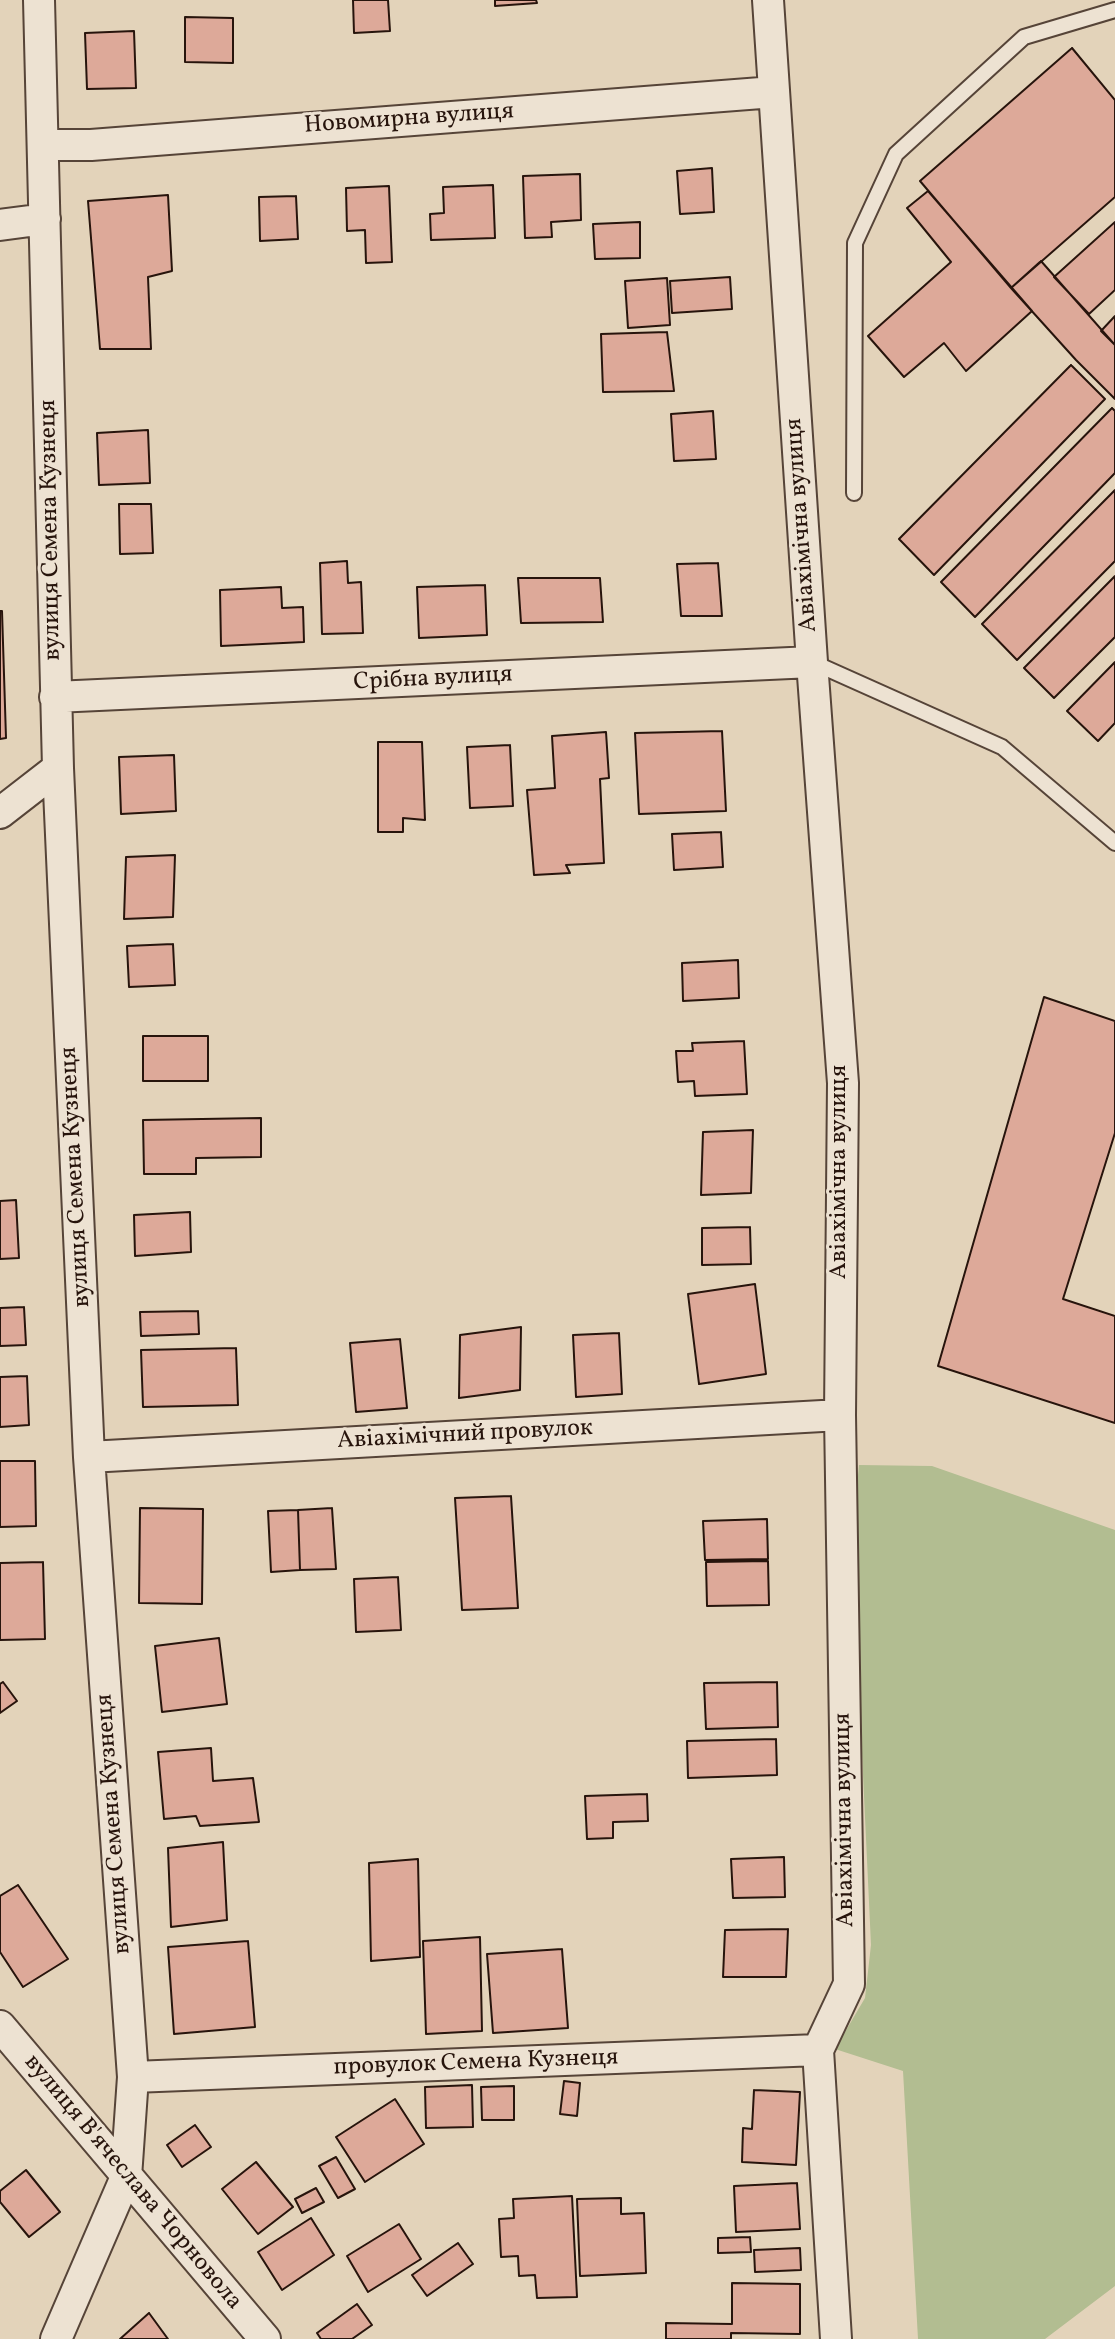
<!DOCTYPE html>
<html>
<head>
<meta charset="utf-8">
<style>
	body { margin:0 }
	canvas { display:block; background:#e3d3ba }
</style>
</head>
<body>
<canvas width="1115" height="2339"></canvas>
<script>
const ctx = document.querySelector('canvas').getContext('2d');
ctx.lineJoin = 'round';
function fill(path, color) { ctx.fillStyle = color; ctx.fill(path, 'evenodd'); }
const shape = rows => new Path2D(rows.map(r => 'M' + r).join(''));
function stroke(path, color, width, dash) { ctx.strokeStyle = color; ctx.lineWidth = width; ctx.lineCap = dash ? 'butt' : 'round'; ctx.setLineDash(dash || []); ctx.stroke(path); }
function write(font, color, halo, rows, align = 'center') {
  ctx.font = font + ' Vollkorn,serif'; ctx.lineWidth = 6; ctx.setLineDash([]); ctx.textBaseline = 'middle'; ctx.strokeStyle = halo; ctx.fillStyle = color; for (const [text, x, y, turn = 0] of rows) {
    ctx.save(); ctx.translate(x, y); ctx.rotate((+turn || 0) * Math.PI / 180); ctx.textAlign = isNaN(turn) ? turn : align; if (halo) ctx.strokeText(text, 0, 0); ctx.fillText(text, 0, 0); ctx.restore();
  }
}
fill(shape([
	[859,1465,932,1466,1115,1530,1115,2286,1045,2339,918,2339,903,2071,835,2049,865,1998,871,1945,861,1732,856,1495]
]), '#b2bd91');
const building = shape([
	[353,0,388,0,390,31,354,33,353,0],
	[495,0,536,0,537,3,495,6,495,0],
	[185,17,233,18,233,63,185,62,185,17],
	[134,31,136,88,87,89,85,33,134,31],
	[1072,48,1115,100,1115,197,1011,288,920,181,1072,48],
	[712,168,714,212,680,214,677,171,712,168],
	[580,174,581,220,551,222,552,237,525,238,523,176,580,174],
	[493,185,495,238,431,240,430,214,444,213,443,187,493,185],
	[389,186,392,262,366,263,365,230,347,231,346,188,389,186],
	[928,191,1032,311,966,371,944,343,904,377,868,336,951,262,907,208,928,191],
	[168,195,172,271,148,277,151,349,100,349,88,201,168,195],
	[296,196,298,239,260,241,259,197,296,196],
	[640,222,640,258,595,259,593,224,640,222],
	[1115,222,1115,290,1089,314,1054,277,1115,222],
	[1041,261,1115,345,1115,399,1076,360,1011,288,1041,261],
	[730,277,732,309,672,313,670,281,730,277],
	[667,278,670,325,628,328,625,281,667,278],
	[1115,316,1115,345,1101,331,1115,316],
	[667,332,674,391,603,392,601,334,667,332],
	[1071,365,1105,399,934,575,899,539,1071,365],
	[1112,408,1115,411,1115,473,975,617,941,582,1112,408],
	[713,411,716,459,674,461,671,414,713,411],
	[148,430,150,483,99,485,97,433,148,430],
	[1115,490,1115,561,1017,660,982,624,1115,490],
	[119,504,151,504,153,553,120,554,119,504],
	[347,561,348,583,361,582,363,633,322,634,320,563,347,561],
	[718,563,722,616,681,616,677,564,718,563],
	[1115,576,1115,637,1054,698,1024,668,1115,576],
	[518,578,600,578,603,622,521,623,518,578],
	[485,585,487,635,419,638,417,587,485,585],
	[281,587,282,608,303,607,304,642,221,646,220,590,281,587],
	[0,611,2,611,6,738,0,739,0,611],
	[1115,662,1115,723,1098,741,1067,711,1115,662],
	[722,731,726,811,639,814,635,733,722,731],
	[606,732,609,778,600,779,604,863,566,865,570,873,534,875,527,790,555,788,552,736,606,732],
	[378,742,422,742,425,820,403,818,403,832,378,832,378,742],
	[510,745,513,806,470,808,467,747,510,745],
	[174,755,176,811,121,814,119,757,174,755],
	[721,832,723,867,674,870,672,834,721,832],
	[175,855,173,917,124,919,126,857,175,855],
	[173,944,175,985,129,987,127,946,173,944],
	[738,960,739,998,683,1001,682,963,738,960],
	[1044,997,1115,1021,1115,1133,1063,1299,1115,1316,1115,1423,938,1366,1044,997],
	[143,1036,208,1036,208,1081,143,1081,143,1036],
	[744,1041,747,1094,695,1096,694,1081,678,1082,676,1051,693,1051,692,1043,744,1041],
	[261,1118,261,1157,196,1158,196,1174,144,1174,143,1120,261,1118],
	[753,1130,751,1193,701,1195,703,1132,753,1130],
	[16,1200,19,1258,0,1259,0,1201,16,1200],
	[190,1212,191,1252,135,1256,134,1215,190,1212],
	[750,1227,751,1264,702,1265,702,1228,750,1227],
	[755,1284,766,1374,699,1384,688,1294,755,1284],
	[24,1307,26,1345,0,1346,0,1308,24,1307],
	[198,1311,199,1334,141,1336,140,1312,198,1311],
	[521,1327,520,1390,459,1398,460,1335,521,1327],
	[619,1333,622,1394,576,1397,573,1335,619,1333],
	[400,1339,407,1408,356,1412,350,1343,400,1339],
	[236,1348,238,1405,143,1407,141,1350,236,1348],
	[27,1376,29,1425,0,1427,0,1377,27,1376],
	[0,1461,35,1461,36,1526,0,1527,0,1461],
	[511,1496,518,1608,462,1610,455,1498,511,1496],
	[140,1508,203,1509,202,1604,139,1603,140,1508],
	[332,1508,336,1569,300,1570,298,1510,332,1508],
	[298,1510,300,1570,271,1572,268,1511,298,1510],
	[767,1519,768,1559,705,1560,703,1521,767,1519],
	[768,1561,769,1605,707,1606,706,1562,768,1561],
	[43,1562,45,1639,0,1640,0,1563,43,1562],
	[398,1577,401,1630,356,1632,354,1579,398,1577],
	[219,1638,227,1704,162,1712,155,1646,219,1638],
	[3,1682,17,1701,0,1713,0,1684,3,1682],
	[777,1682,778,1727,706,1729,704,1683,777,1682],
	[776,1739,777,1775,688,1778,687,1741,776,1739],
	[211,1748,213,1781,253,1778,259,1822,200,1826,196,1816,164,1819,158,1752,211,1748],
	[647,1794,648,1821,613,1822,613,1838,587,1839,585,1796,647,1794],
	[223,1842,227,1920,171,1927,168,1848,223,1842],
	[784,1857,785,1897,733,1898,731,1859,784,1857],
	[418,1859,420,1957,371,1961,369,1863,418,1859],
	[18,1885,68,1959,23,1987,0,1952,0,1896,18,1885],
	[788,1929,786,1977,723,1977,725,1930,788,1929],
	[480,1937,482,2031,426,2034,423,1941,480,1937],
	[248,1941,255,2027,174,2034,168,1947,248,1941],
	[562,1949,568,2028,493,2033,487,1954,562,1949],
	[564,2081,580,2083,577,2116,560,2114,564,2081],
	[472,2085,473,2127,426,2128,425,2087,472,2085],
	[514,2086,514,2120,482,2120,481,2087,514,2086],
	[754,2090,800,2092,796,2165,742,2162,743,2128,752,2129,754,2090],
	[395,2099,424,2144,365,2182,336,2137,395,2099],
	[195,2125,211,2147,182,2167,167,2145,195,2125],
	[336,2157,355,2189,338,2198,319,2166,336,2157],
	[256,2162,293,2207,258,2234,222,2189,256,2162],
	[26,2170,60,2212,29,2237,0,2202,0,2191,26,2170],
	[797,2183,800,2229,736,2232,734,2186,797,2183],
	[316,2188,324,2202,302,2213,295,2199,316,2188],
	[572,2196,577,2297,537,2298,535,2275,519,2276,518,2256,501,2257,499,2219,514,2218,513,2199,572,2196],
	[621,2198,621,2214,644,2213,646,2273,580,2276,577,2199,621,2198],
	[311,2218,334,2255,282,2290,258,2252,311,2218],
	[399,2224,421,2259,368,2292,347,2256,399,2224],
	[750,2237,751,2252,718,2253,718,2238,750,2237],
	[458,2243,473,2264,427,2296,412,2275,458,2243],
	[800,2248,801,2270,755,2272,754,2250,800,2248],
	[732,2283,800,2284,800,2334,731,2333,731,2339,666,2339,666,2323,732,2324,732,2283],
	[357,2304,372,2325,352,2339,321,2339,317,2333,357,2304],
	[149,2313,168,2339,120,2339,149,2313]
]);
fill(building, '#dda999');
stroke(building, '#27140c', 2);
const service = shape([
	[854,493,855,243,896,154,1024,37,1115,10],
	[812,662,1002,747,1115,843]
]);
const minor = shape([
	[39,0,58,768,89,1457,133,2077,126,2177,56,2339],
	[768,0,812,662,843,1083,840,1415,849,1984,818,2050,836,2339],
	[43,145,91,145,774,92],
	[0,225,45,219],
	[55,697,812,662],
	[0,813,58,768],
	[89,1457,840,1415],
	[0,2026,265,2339],
	[133,2077,818,2050]
]);
stroke(service, '#564438', 18);
stroke(minor, '#564438', 34);
stroke(service, '#ede2d2', 14);
stroke(minor, '#ede2d2', 30);
write('24px', '#27140c', '#ede2d2', [
	["Новомирна вулиця",409,120,-4],
	["Авіахімічна вулиця",803,525,-94],
	["вулиця Семена Кузнеця",52,530,-91],
	["Срібна вулиця",433,680,-3],
	["Авіахімічна вулиця",841,1172,-90],
	["вулиця Семена Кузнеця",77,1177,-93],
	["Авіахімічний провулок",465,1436,-3],
	["Авіахімічна вулиця",846,1820,-91],
	["вулиця Семена Кузнеця",115,1824,-94],
	["провулок Семена Кузнеця",476,2064,-2],
	["вулиця В'ячеслава Чорновола",132,2183,50]
]);
</script>
</body>
</html>
